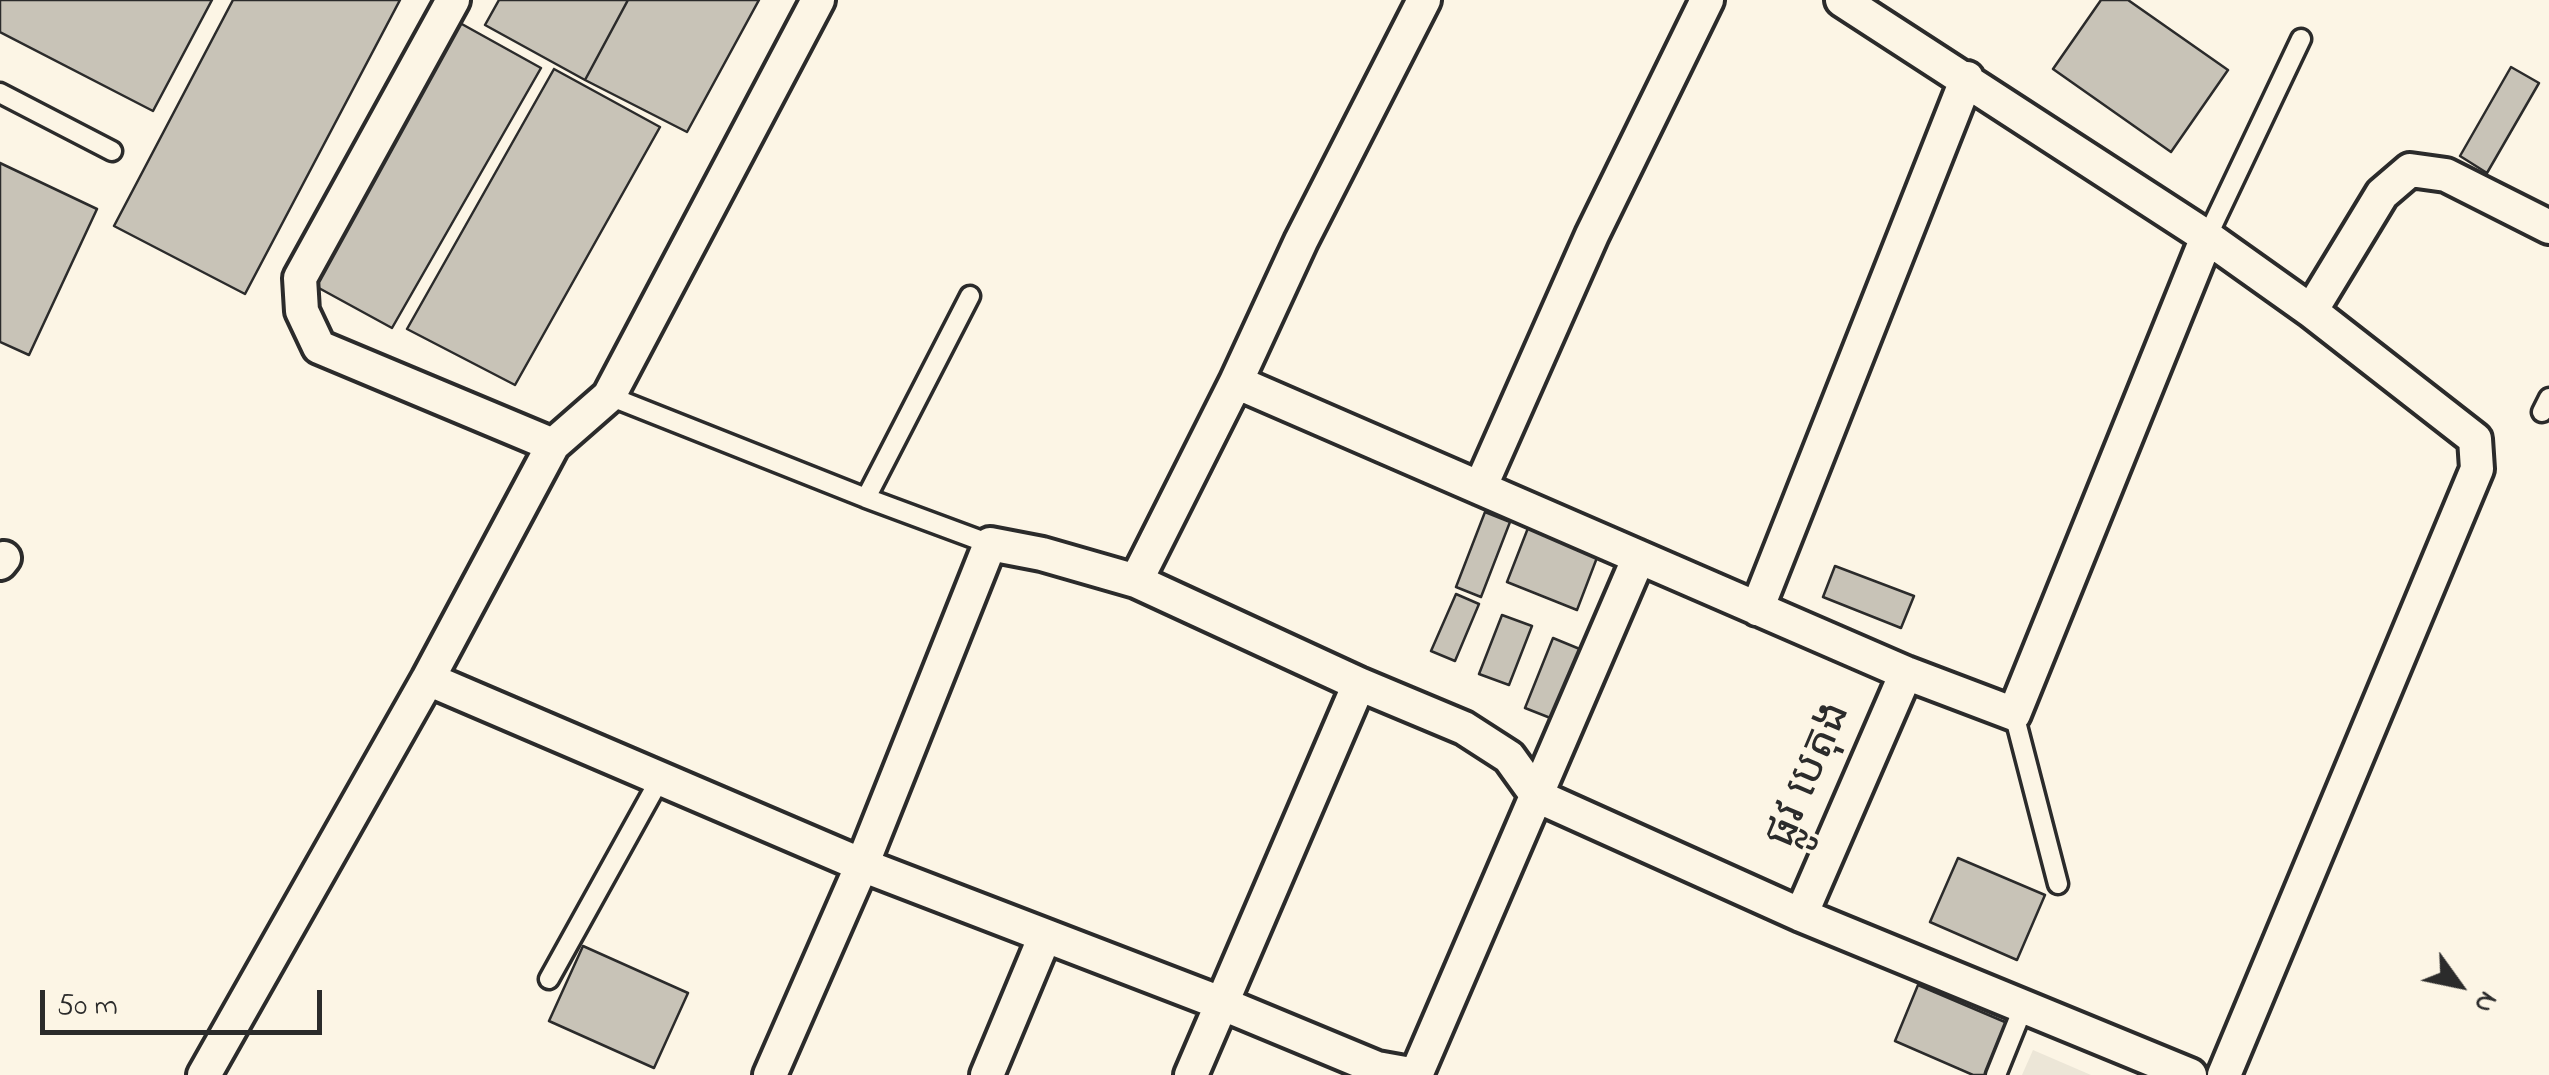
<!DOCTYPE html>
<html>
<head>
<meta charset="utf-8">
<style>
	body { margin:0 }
	#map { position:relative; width:2549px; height:1075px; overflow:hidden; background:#fcf5e5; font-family:"Indie Flower",sans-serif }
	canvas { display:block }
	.north { position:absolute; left:2409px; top:935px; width:100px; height:100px; -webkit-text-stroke:8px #fcf5e5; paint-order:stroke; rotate:123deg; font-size:28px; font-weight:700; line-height:40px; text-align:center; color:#2b2b2b }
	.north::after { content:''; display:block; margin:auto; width:35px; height:45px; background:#2b2b2b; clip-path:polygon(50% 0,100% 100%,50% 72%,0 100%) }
	.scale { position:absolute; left:40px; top:990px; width:282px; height:45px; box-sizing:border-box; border:5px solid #2b2b2b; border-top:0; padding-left:12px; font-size:30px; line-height:35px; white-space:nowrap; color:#2b2b2b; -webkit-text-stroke:8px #fcf5e5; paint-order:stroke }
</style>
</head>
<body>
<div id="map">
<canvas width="2549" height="1075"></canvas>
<div class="north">N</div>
<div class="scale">50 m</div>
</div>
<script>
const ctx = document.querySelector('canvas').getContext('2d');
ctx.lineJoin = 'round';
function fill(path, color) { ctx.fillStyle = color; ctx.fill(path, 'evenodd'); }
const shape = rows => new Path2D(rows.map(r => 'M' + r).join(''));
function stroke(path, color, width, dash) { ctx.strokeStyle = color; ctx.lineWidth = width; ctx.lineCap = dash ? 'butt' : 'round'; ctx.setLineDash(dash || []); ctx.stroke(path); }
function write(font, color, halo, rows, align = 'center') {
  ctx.font = font + ' "Indie Flower","Noto Sans Khmer",sans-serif'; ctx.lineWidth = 8; ctx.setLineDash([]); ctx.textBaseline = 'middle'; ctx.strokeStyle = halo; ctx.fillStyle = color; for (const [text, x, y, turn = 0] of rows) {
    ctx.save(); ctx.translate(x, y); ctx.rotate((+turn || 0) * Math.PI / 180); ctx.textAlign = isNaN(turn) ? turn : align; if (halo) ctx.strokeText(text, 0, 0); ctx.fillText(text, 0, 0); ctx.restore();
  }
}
fill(shape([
	[2033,1050,2091,1075,2022,1075]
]), '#ece6d7');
const building = shape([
	[0,0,212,0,153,111,0,32,0,0],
	[233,0,400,0,245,294,114,226,233,0],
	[499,0,628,0,585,80,485,25,499,0],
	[628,0,759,0,687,132,585,80,628,0],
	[2101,0,2128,0,2228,70,2171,152,2053,69,2101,0],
	[451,18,541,68,392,328,306,281,451,18],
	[2511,67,2539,83,2487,173,2460,156,2511,67],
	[554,69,660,127,515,385,407,329,554,69],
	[0,163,97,209,29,355,0,342,0,163],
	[1485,512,1510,522,1481,597,1456,587,1485,512],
	[1528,528,1598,555,1577,610,1507,582,1528,528],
	[1835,566,1914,596,1901,628,1823,597,1835,566],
	[1456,594,1479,604,1455,661,1431,651,1456,594],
	[1502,615,1532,626,1509,685,1479,674,1502,615],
	[1553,638,1587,652,1558,721,1525,708,1553,638],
	[1958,858,2045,895,2017,960,1930,922,1958,858],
	[583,946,688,993,654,1068,549,1021,583,946],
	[1918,985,2012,1025,1991,1075,1973,1075,1895,1041,1918,985]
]);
fill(building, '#c8c3b7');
stroke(building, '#2b2b2b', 2.5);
const service = shape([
	[0,93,112,151],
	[2207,237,2301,39],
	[609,396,866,498,970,296],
	[2542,412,2549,398],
	[866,498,990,544],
	[2014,714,2058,884],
	[549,979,661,777],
	[1996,1075,2023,1008]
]);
const minor = shape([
	[453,0,300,278,302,311,319,347,553,445],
	[1842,0,2207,237,2311,311,2475,439,2477,469,2224,1075],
	[2311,311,2382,194,2410,170,2446,175,2549,227],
	[1236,382,1906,673,2014,714,2207,237],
	[1480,488,1592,235,1707,0],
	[0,563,4,558],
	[1136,581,1236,382,1301,241,1424,0],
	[1757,609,1967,78],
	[428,679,862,865,1223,1004,1377,1068,1416,1075,1639,557],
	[1801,915,1906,673],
	[204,1075,428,679,553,445,609,396,818,0],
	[770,1075,862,865,990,544,1042,554,1136,581,1359,684,1464,728,1509,757,1537,796,1801,915,2190,1075],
	[987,1075,1045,936],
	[1191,1075,1359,684]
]);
stroke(service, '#2b2b2b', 25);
stroke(minor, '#2b2b2b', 40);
stroke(service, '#fcf5e5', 18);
stroke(minor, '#fcf5e5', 32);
write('45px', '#2b2b2b', '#fcf5e5', [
	["ផ្លូវ បេតុង",1812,776,-67]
]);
</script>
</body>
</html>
